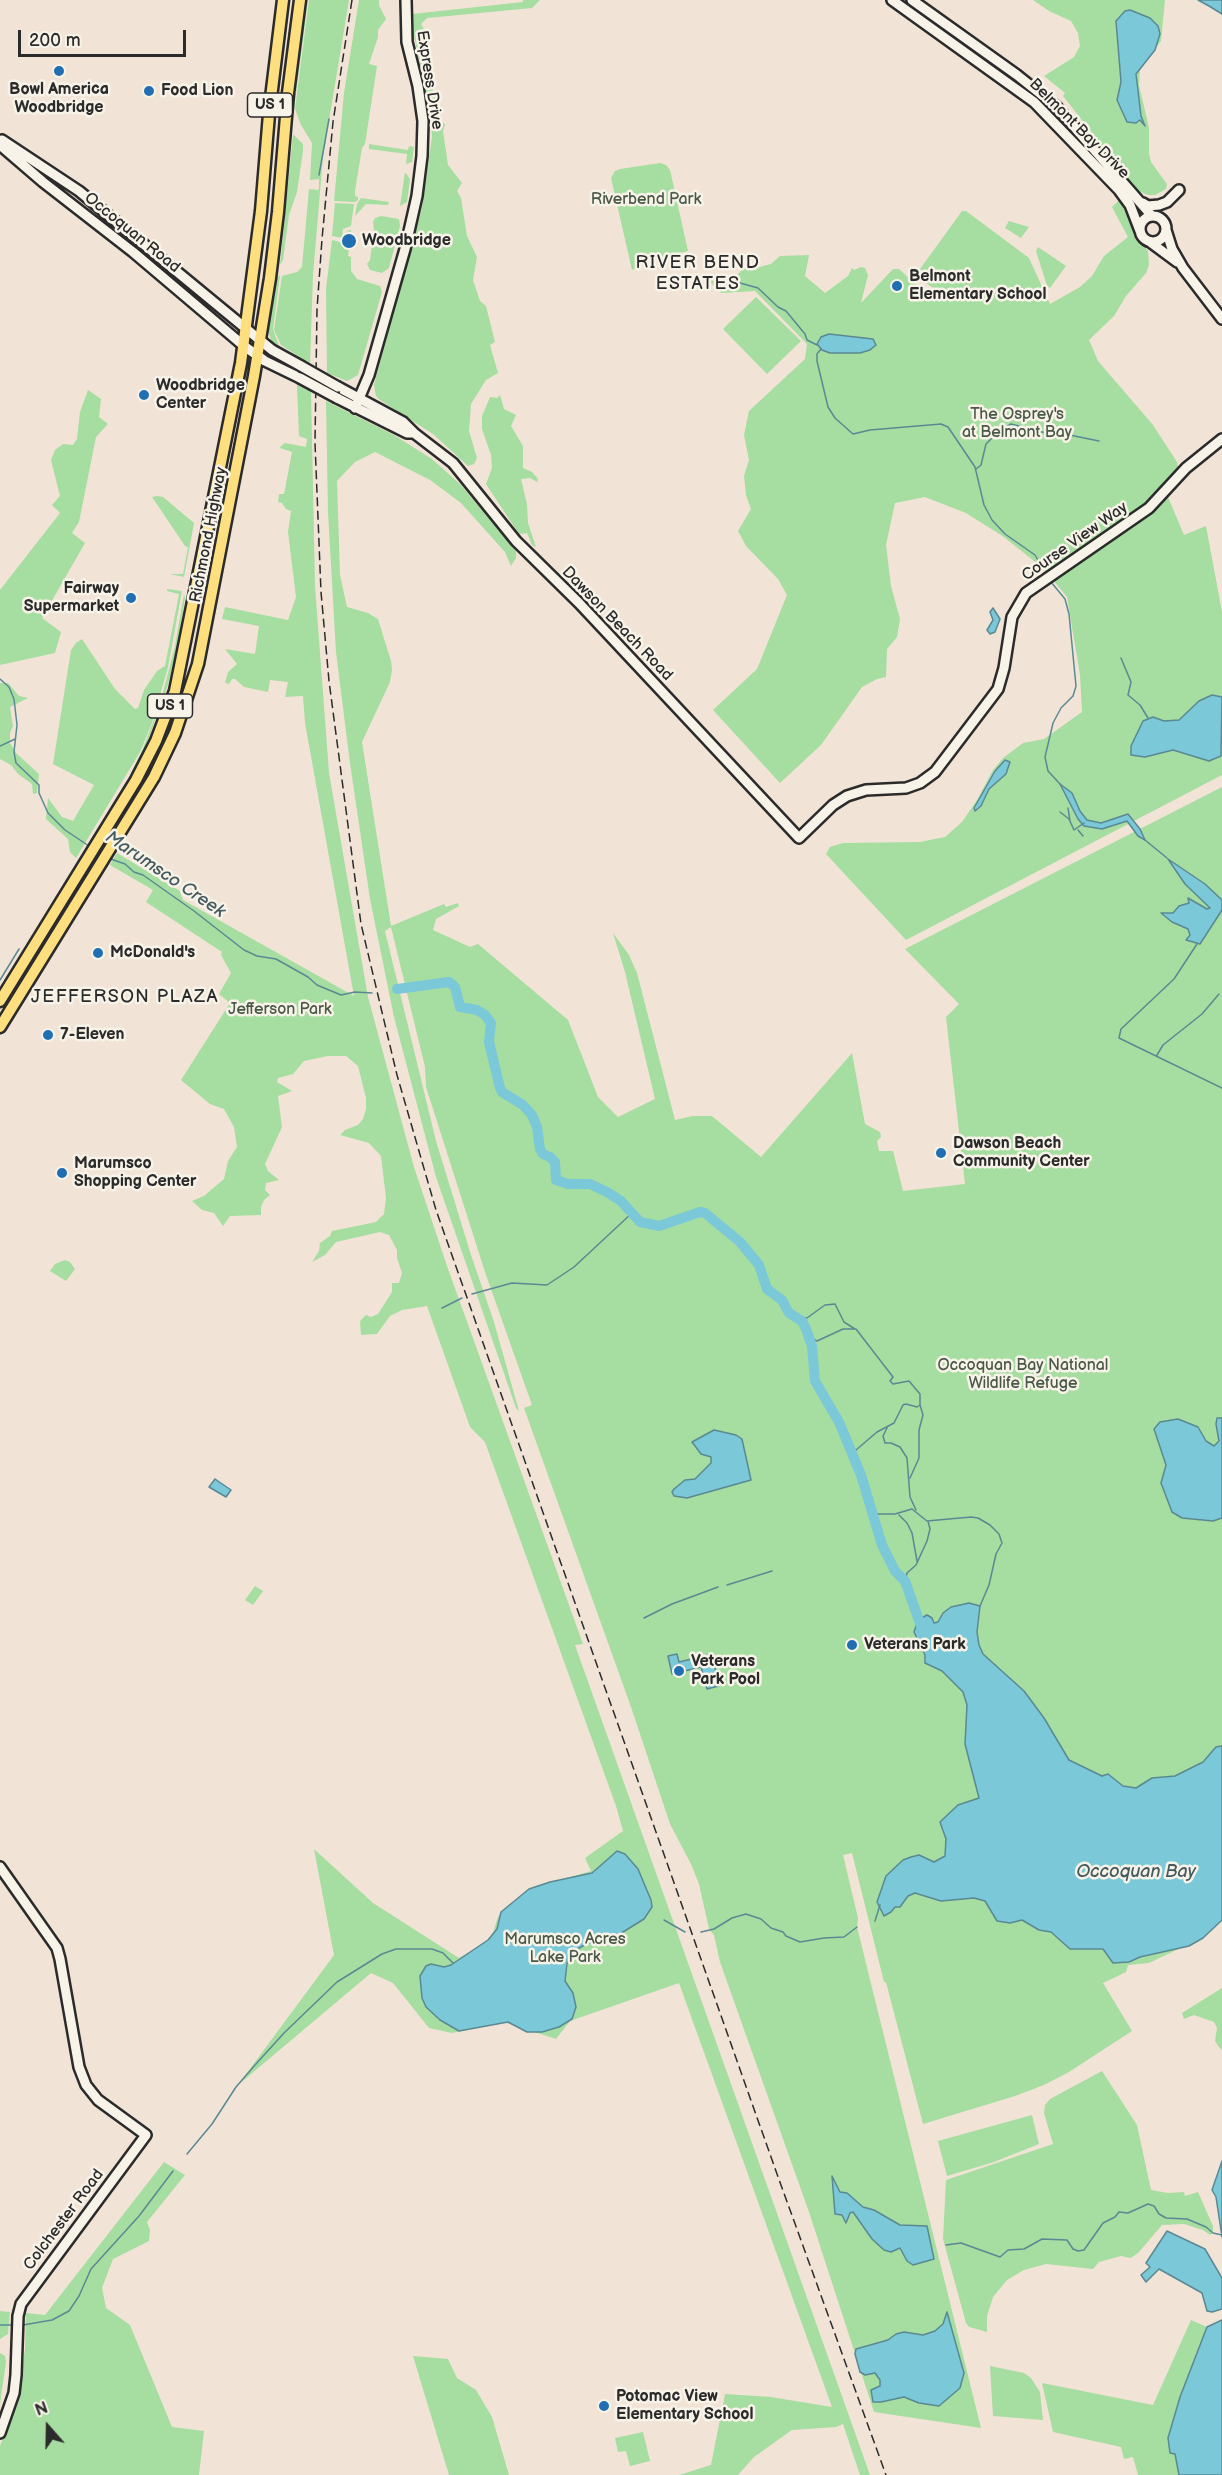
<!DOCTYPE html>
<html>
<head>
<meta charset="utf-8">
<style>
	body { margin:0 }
	#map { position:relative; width:1222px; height:2475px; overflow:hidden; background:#f1e4d6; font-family:"Balsamiq Sans",sans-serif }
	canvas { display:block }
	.north { position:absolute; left:18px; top:2397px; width:60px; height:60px; -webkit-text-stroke:4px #f7f3e8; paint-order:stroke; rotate:340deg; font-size:16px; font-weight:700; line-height:24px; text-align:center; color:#2b2b2b }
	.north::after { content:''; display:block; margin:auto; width:21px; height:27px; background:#2b2b2b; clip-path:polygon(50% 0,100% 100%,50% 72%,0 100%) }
	.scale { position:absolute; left:18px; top:30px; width:168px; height:27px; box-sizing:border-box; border:3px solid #2b2b2b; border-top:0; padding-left:8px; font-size:18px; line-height:21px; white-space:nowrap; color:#2b2b2b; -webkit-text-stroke:4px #f7f3e8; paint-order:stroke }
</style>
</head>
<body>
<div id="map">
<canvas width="1222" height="2475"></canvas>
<div class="north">N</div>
<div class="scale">200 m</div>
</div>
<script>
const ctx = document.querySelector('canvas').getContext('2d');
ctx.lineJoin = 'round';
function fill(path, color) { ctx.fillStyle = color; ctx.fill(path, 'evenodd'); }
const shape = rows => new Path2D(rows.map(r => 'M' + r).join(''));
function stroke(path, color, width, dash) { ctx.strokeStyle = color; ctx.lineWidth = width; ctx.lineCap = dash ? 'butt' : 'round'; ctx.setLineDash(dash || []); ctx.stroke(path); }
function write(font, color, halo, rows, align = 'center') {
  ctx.font = font + ' "Balsamiq Sans",sans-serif'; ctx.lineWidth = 5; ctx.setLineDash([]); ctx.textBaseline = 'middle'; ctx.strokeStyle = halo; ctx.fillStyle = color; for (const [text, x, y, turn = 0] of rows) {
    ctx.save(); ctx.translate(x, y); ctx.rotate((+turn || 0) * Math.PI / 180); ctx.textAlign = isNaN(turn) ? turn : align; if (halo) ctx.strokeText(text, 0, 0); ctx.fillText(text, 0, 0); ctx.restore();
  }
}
fill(shape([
	[306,0,308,0,293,117,297,70],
	[309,0,349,0,323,157,313,275,310,364,281,345,274,330,282,276,297,272,302,267,309,189,318,190,319,188,319,179,310,180,312,143,301,125,295,109],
	[359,0,379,0,379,5,386,19,378,30,378,37,369,64,377,66,365,144,362,148,355,191,355,196,358,197,358,200,355,202,334,201,344,93],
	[523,0,540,0,532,8,427,18,421,24,428,37,426,61,441,122,445,124,443,131,448,165,462,183,457,191,461,198,467,236,477,257,473,280,480,301,486,306,495,342,490,345,498,373,486,380,471,404,469,431,477,458,474,464,468,466,433,434,380,400,376,396,374,385,422,208,432,137,431,115,413,31,412,14,523,2],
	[1033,0,1165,0,1161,41,1140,70,1139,85,1149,128,1149,153,1151,162,1167,184,1166,189,1155,195,1148,195,1141,192,1123,207,1137,237,1148,251,1149,265,1146,273,1126,296,1114,316,1089,340,1098,361,1153,425,1177,462,1181,483,1168,497,1184,535,1206,526,1222,612,1222,775,906,940,826,854,830,847,843,843,920,842,945,837,962,822,977,800,993,770,1003,758,1023,743,1044,739,1082,712,1080,675,1067,597,1044,569,1004,537,966,513,925,497,895,503,886,545,891,586,900,619,897,637,887,649,886,677,877,679,862,687,821,745,780,783,713,710,757,669,787,595,778,579,746,546,738,531,751,509,746,495,744,476,749,460,744,435,749,411,805,359,807,344,755,291,721,293,707,279,730,280,735,278,743,268,752,269,771,264,780,256,809,255,805,276,825,293,848,276,852,268,854,270,861,267,865,268,868,275,861,303,893,269,899,269,934,301,947,293,935,289,915,276,962,211,966,211,1029,258,1050,304,1080,287,1092,276,1104,256,1128,237,1112,207,1134,186,1063,96,1065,93,1044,76,1074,57,1080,46,1078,33,1071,21,1049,11],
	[291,133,286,203,279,265,278,264],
	[293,134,303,144,303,151,297,192,289,215,283,260,280,265],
	[369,144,408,150,409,146,414,147,412,162,406,164,407,154,369,149],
	[660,163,666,165,670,170,688,251,654,260,632,270,611,178,615,171,620,169],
	[405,172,410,179,407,202,400,206],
	[361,198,389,202,388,205,366,204,355,216,357,204],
	[335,203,354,204,351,226,343,229,342,238,332,236],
	[381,216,399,219,400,226,389,268,382,273,370,270,367,264,370,260,374,230,373,222,375,218],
	[1009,221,1029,227,1021,238,1005,228],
	[351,230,351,232,346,231,344,249,349,250,348,256,351,257,351,271,357,279,380,286,382,292,358,375,347,381,327,373,326,289,332,240,344,243,346,231],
	[1038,247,1066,266,1050,288,1047,286,1036,251],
	[280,275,273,329,280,349,272,343,268,331,276,279],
	[756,297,801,341,767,374,723,329],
	[300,384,311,390,315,586,329,773,368,997,414,1167,447,1266,583,1644,575,1645,870,2475,860,2475,843,2424,836,2427,792,2430,754,2457,738,2475,679,2475,711,2465,725,2394,771,2397,832,2407,679,1983,570,2021,556,2039,504,2022,452,2033,429,2028,393,1983,371,1973,238,2085,334,1955,314,1849,373,1903,459,1958,491,1939,498,1917,529,1889,591,1871,585,1858,623,1831,616,1806,485,1442,470,1427,427,1306,402,1310,390,1316,377,1334,361,1335,360,1321,366,1315,371,1317,378,1314,392,1292,392,1283,399,1283,402,1273,397,1258,397,1250,389,1235,380,1232,336,1242,325,1255,312,1262,319,1251,320,1243,330,1236,332,1231,376,1222,384,1214,386,1198,381,1156,369,1143,340,1135,345,1130,358,1125,363,1119,366,1109,366,1098,358,1066,346,1056,328,1056,304,1061,293,1074,278,1078,277,1082,292,1091,278,1096,282,1127,265,1164,268,1171,279,1180,266,1183,265,1190,270,1195,264,1200,261,1207,261,1215,230,1216,223,1226,214,1213,202,1210,192,1201,204,1196,224,1179,228,1161,237,1147,234,1127,224,1109,210,1104,181,1080,230,1003,219,994,231,973,221,955,222,952,146,902,153,890,110,865,117,853,180,891,183,900,354,996,305,723,303,696,285,697,288,682,270,680,268,692,244,687,235,679,232,679,229,684,225,683,228,672,237,664,225,649,255,654,259,626,222,619,225,607,288,620,296,597,288,532,291,511,286,509,282,503,278,502,279,494,284,494,292,452,280,448,281,446,285,443,306,447,307,439,299,436,297,385],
	[88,390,101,399,99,417,108,424,96,437,79,522,72,533,85,543,42,618,61,632,55,653,0,665,0,590,60,513,52,505,60,496,51,460,55,450,63,444,73,445,77,439,80,412],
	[500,395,504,409,516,415,511,426,523,446,523,468,532,472,538,479,537,482,530,478,521,479,527,504,528,523,536,547,532,545,527,533,520,534,517,531,486,484,492,468,491,455,482,429,482,416,490,397,497,398],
	[326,401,394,435,432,459,460,484,516,551,516,558,511,566,505,552,461,503,430,480,375,452,355,462,337,481,340,575,347,607,368,613,378,619,391,661,392,670,390,682,362,742,391,926,444,904,446,907,458,903,459,906,436,919,433,930,470,947,478,944,568,1020,598,1097,618,1117,655,1099,625,972,613,933,629,955,637,973,675,1120,693,1116,712,1116,761,1157,852,1053,865,1124,880,1132,881,1137,877,1141,879,1151,893,1151,903,1191,965,1184,946,1017,959,1004,905,949,1222,787,1222,1916,1191,1943,1149,1963,1128,1965,1126,1972,1103,1983,1132,2031,1069,2072,1044,2085,1015,2096,923,2124,886,1982,884,1982,852,1853,843,1855,858,1918,857,1927,981,2428,874,2412,809,2212,720,1962,714,1935,709,1929,699,1884,691,1864,670,1824,631,1707,524,1408,532,1405,486,1275,426,1087,425,1067,391,927,385,931,436,1141,471,1255,494,1322,519,1411,516,1408,436,1177,394,1017,370,899,350,763,336,652,328,512],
	[157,496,163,497,194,523,184,577,170,574,183,574,188,547,185,546,152,497],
	[167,589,182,591,168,667,152,723,140,752,76,858,70,852,68,839,46,819,48,798,62,817,73,821,94,785,53,764,71,650,76,643,82,639,115,689,135,709,138,708,144,690,157,671,165,666,179,594,167,591],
	[184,594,185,598,178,642,168,685,145,748,133,774,130,775,142,751,160,704,175,646],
	[0,683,8,683,19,696,28,698,10,707,13,726,10,733,10,743,17,754,39,774,37,793,33,794,32,784,18,774,11,765,0,759],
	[65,1260,70,1262,75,1269,66,1281,50,1271,55,1264],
	[255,1586,263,1591,253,1605,245,1600],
	[1222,1988,1222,2048,1221,2050,1215,2041,1217,2028,1214,2022,1194,2015,1184,2019,1182,2013],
	[1102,2071,1137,2125,1151,2190,1168,2193,1184,2192,1185,2196,1198,2192,1213,2226,1213,2233,1210,2235,1203,2230,1184,2224,1162,2225,1139,2252,1131,2258,1121,2256,1099,2262,1093,2269,1046,2264,1024,2270,1007,2280,993,2297,987,2316,987,2332,969,2327,966,2323,943,2239,946,2180,1053,2144,1044,2113,1045,2105,1050,2099],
	[1032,2115,1039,2144,994,2162,947,2176,938,2141],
	[164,2162,185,2175,147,2222,150,2230,149,2241,113,2259,102,2288,106,2308,130,2325,172,2427,204,2431,199,2475,0,2475,0,2446,19,2395,25,2349,26,2313,45,2315],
	[0,2311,10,2312,8,2334,0,2339],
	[1191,2320,1207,2327,1180,2397,1175,2454,1179,2475,1138,2475,1133,2457,1124,2459,1121,2447,1053,2432,1042,2383,1153,2405],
	[0,2353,5,2356,6,2362,0,2404],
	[413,2356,448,2359,457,2378,476,2390,492,2417,509,2475,449,2475],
	[990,2366,1024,2373,1031,2378,1040,2392,1043,2420,993,2416],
	[643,2432,650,2461,630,2466,626,2451,618,2452,615,2438]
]), '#a6dda0');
const water = shape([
	[1198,0,1222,0,1222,14,1209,6,1198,0],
	[1130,10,1150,18,1158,26,1160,34,1155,50,1136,74,1141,116,1145,126,1140,120,1136,123,1127,122,1117,100,1121,82,1116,21,1125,11,1130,10],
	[829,334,873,339,876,345,870,350,860,353,830,353,822,350,817,344,821,337,829,334],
	[993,608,1000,619,995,632,990,634,987,630,993,620,990,612,993,608],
	[1212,695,1222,697,1221,756,1209,761,1173,750,1145,757,1131,755,1131,746,1143,721,1153,717,1164,721,1179,720,1199,701,1212,695],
	[1005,760,1010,762,1006,774,989,789,981,806,975,811,974,808,995,771,1005,760],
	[1060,784,1072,793,1080,811,1087,820,1101,823,1128,814,1140,829,1145,840,1138,836,1127,821,1102,829,1084,826,1078,819,1060,784],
	[1168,859,1205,884,1222,900,1222,910,1200,944,1186,940,1190,935,1188,929,1172,922,1161,913,1173,913,1179,906,1189,903,1188,898,1207,909,1210,908,1185,884,1168,859],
	[1217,1418,1222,1418,1222,1518,1213,1521,1182,1518,1172,1512,1161,1483,1166,1465,1154,1429,1160,1422,1178,1419,1198,1427,1206,1441,1214,1446,1219,1441,1216,1424,1217,1418],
	[714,1430,736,1435,742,1439,751,1480,687,1498,674,1496,672,1492,674,1489,685,1480,695,1479,711,1463,711,1457,701,1454,692,1442,714,1430],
	[215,1479,231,1490,226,1497,209,1487,215,1479],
	[969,1603,980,1606,977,1632,979,1645,983,1654,1024,1691,1044,1718,1069,1760,1102,1776,1108,1774,1123,1786,1136,1788,1152,1778,1175,1776,1203,1762,1216,1747,1222,1746,1222,1920,1203,1938,1189,1946,1140,1957,1129,1962,1113,1963,1103,1949,1070,1949,1051,1932,1039,1930,1022,1920,1010,1923,997,1921,985,1901,974,1898,941,1901,915,1893,908,1896,900,1907,895,1907,891,1912,884,1916,877,1902,886,1876,903,1860,911,1857,919,1855,934,1862,945,1856,946,1839,940,1822,958,1805,979,1798,965,1744,967,1705,963,1692,942,1671,925,1663,925,1655,914,1632,918,1620,927,1615,932,1618,934,1623,938,1622,943,1613,951,1607,969,1603],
	[677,1654,679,1662,712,1654,719,1686,707,1689,701,1667,672,1674,668,1656,677,1654],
	[617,1851,625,1854,638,1869,651,1900,652,1907,644,1919,615,1937,586,1944,568,1955,565,1981,573,1993,576,2007,572,2019,559,2027,542,2032,527,2032,508,2022,459,2031,440,2020,426,2007,422,1998,420,1976,426,1966,431,1964,444,1967,451,1965,488,1940,497,1929,501,1912,529,1889,550,1882,592,1873,617,1851],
	[1222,2161,1222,2237,1216,2197,1212,2190,1222,2161],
	[832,2176,840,2192,847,2193,863,2207,874,2210,900,2225,927,2226,934,2259,913,2265,907,2261,900,2248,891,2252,884,2250,872,2239,853,2212,850,2213,846,2223,842,2215,835,2214,832,2176],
	[1167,2231,1205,2249,1222,2278,1222,2309,1212,2312,1207,2311,1202,2293,1159,2269,1146,2282,1141,2275,1150,2267,1146,2263,1167,2231],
	[947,2312,964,2373,960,2388,939,2406,919,2403,904,2397,881,2402,873,2402,871,2390,880,2386,880,2380,875,2373,865,2375,860,2372,855,2354,856,2349,888,2340,896,2334,904,2332,923,2335,935,2331,943,2324,947,2312],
	[1222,2320,1222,2475,1179,2475,1175,2454,1170,2453,1168,2438,1180,2397,1207,2327,1222,2320]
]);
fill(water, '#7ac8d8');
stroke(water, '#5a8993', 1.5);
stroke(shape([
	[319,175,329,119],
	[718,285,740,283,758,288,778,307,786,311,805,334,807,340,817,345],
	[821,349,817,354,817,361,828,407,835,418,853,434,870,430,941,424,948,427,975,467,984,505,992,520,1005,534,1035,555,1043,569],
	[976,469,981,465,986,444,999,431,1011,424,1046,433,1055,432,1099,441],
	[1051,582,1065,599,1069,614,1076,686,1073,696,1061,708,1053,723,1045,757,1048,771,1060,784],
	[1121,658,1131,682,1128,695,1140,705,1148,718],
	[0,679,9,687,14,699,17,725,14,752,16,763,39,785,39,793,48,813,65,830,89,846],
	[0,746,15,739],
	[1068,808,1070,821],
	[1060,812,1069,819,1074,830,1084,823],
	[1078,830,1083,836],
	[1145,840,1167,858],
	[108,858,125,864,134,872,143,875,194,911,244,950,257,956,276,959,308,977,317,985,341,995,355,992,372,993],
	[1197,944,1174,979,1121,1029,1119,1038,1222,1088],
	[0,980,19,949],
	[1157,1055,1163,1045,1202,1014,1219,994],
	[472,1294,512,1283,547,1285,574,1267,632,1213],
	[442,1308,462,1298],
	[799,1318,807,1318,825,1305,835,1304,844,1322,855,1329],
	[809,1337,817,1341,843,1329,856,1329,893,1377,890,1381,893,1384,909,1381,920,1394,920,1405,917,1407,906,1404,903,1405,894,1423,877,1432,856,1450,853,1456],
	[887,1428,883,1436,885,1443,891,1443,900,1447,907,1458,910,1497,916,1510],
	[910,1478,919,1458,919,1430,923,1415,920,1405],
	[871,1514,895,1514,912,1509,927,1521,971,1517,978,1518,990,1525,999,1534,1002,1543,996,1554,989,1585,980,1606],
	[899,1515,907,1523,912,1533,917,1561],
	[905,1581,907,1573,916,1565,927,1541,930,1529,928,1521],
	[727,1585,772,1571],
	[644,1618,672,1604,718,1587],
	[664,1920,685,1932],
	[875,1921,880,1905],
	[701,1932,714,1929,732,1918,746,1914,761,1919,771,1928,783,1932,786,1936,800,1942,824,1938,844,1937,857,1927],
	[187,2154,212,2124,236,2087,255,2065,284,2033,337,1982,382,1954,396,1949,432,1949,443,1953,453,1963],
	[946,2245,961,2243,1000,2257,1008,2250,1024,2249,1042,2239,1067,2240,1073,2249,1078,2251,1084,2250,1103,2223,1115,2217,1119,2212,1128,2213,1148,2204,1154,2206,1159,2214,1166,2218,1187,2219,1206,2227,1213,2233,1222,2235],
	[0,2325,12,2325],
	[23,2325,52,2320,69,2311,79,2296,91,2269,139,2216,173,2171]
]), '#5a8993', 1.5);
stroke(shape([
	[397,989,449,982,455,987,460,1007,477,1010,485,1015,491,1023,489,1042,500,1088,502,1092,523,1105,532,1115,537,1127,540,1149,543,1154,550,1157,555,1162,556,1180,568,1184,590,1184,607,1192,621,1201,640,1222,659,1226,700,1212,705,1213,740,1242,759,1265,767,1289,782,1300,789,1313,802,1321,806,1329,812,1346,815,1381,839,1422,861,1475,882,1545,895,1571,905,1581,923,1632]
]), '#7ac8d8', 10);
const secondary = shape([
	[892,0,1034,102,1119,190,1130,205,1140,231],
	[912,0,1017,75,1057,107,1152,216],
	[2,140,79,191,272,350,301,366],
	[0,145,43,182,133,252,244,346,265,361,300,378],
	[1143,203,1148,206,1159,205,1167,202,1179,190],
	'1140 229a13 13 0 1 1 26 0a13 13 0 1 1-26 0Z',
	[1166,230,1172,249,1183,268,1222,319],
	[1150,242,1177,262],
	[338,387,403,422,414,433,453,463,516,541,579,603,799,838,833,805,847,796,866,790,906,788,920,783,935,772,998,689,1004,668,1012,617,1026,593,1149,508,1186,468,1222,439],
	[337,398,407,433,414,433],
	[355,408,369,375,405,249,417,196,422,156,423,121,418,86,407,42,406,0],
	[0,1867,57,1948,60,1959,79,2067,86,2085,98,2100,146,2135,21,2304,18,2316,16,2375,14,2393,0,2433]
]);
const primary = shape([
	[0,1001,136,780,156,741,175,691,241,363,261,211,269,114,283,0],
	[0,1027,154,777,175,733,198,664,254,376,270,278,278,212,288,93,300,0]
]);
stroke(secondary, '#2b2b2b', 14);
stroke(primary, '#2b2b2b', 15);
stroke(secondary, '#f7f3e8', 9);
stroke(primary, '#fedf80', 10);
stroke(shape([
	[352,0,333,122,322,239,317,309,315,443,321,592,329,681,361,924,397,1075,436,1210,777,2174,886,2475]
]), '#2b2b2b', 1.5, [9, 4.5]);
const secondaryBridge = shape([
	[301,366,338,387],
	[300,378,337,398]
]);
stroke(secondaryBridge, '#2b2b2b', 14, []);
stroke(secondaryBridge, '#f7f3e8', 9);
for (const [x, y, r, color] of [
	[59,71,6,"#1f6fb2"],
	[149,91,6,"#1f6fb2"],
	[349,241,8,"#1f6fb2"],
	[897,286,6,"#1f6fb2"],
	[144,395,6,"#1f6fb2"],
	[131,598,6,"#1f6fb2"],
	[98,953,6,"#1f6fb2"],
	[48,1035,6,"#1f6fb2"],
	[941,1153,6,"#1f6fb2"],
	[62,1173,6,"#1f6fb2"],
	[852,1645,6,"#1f6fb2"],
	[679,1671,6,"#1f6fb2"],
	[604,2406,6,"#1f6fb2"]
]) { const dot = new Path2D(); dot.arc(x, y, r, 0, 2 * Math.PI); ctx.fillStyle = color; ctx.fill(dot); stroke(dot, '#f7f3e8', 2); }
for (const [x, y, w] of [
	[270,105,45],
	[170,706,45]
]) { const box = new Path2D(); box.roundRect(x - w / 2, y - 12, w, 24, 4.5); ctx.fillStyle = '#f7f3e8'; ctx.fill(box); stroke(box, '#2b2b2b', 1.5); }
write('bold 15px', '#2b2b2b', null, [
	["US 1",270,105],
	["US 1",170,706]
]);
write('16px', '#2b2b2b', '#f7f3e8', [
	["Express Drive",429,80,81],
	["Belmont Bay Drive",1079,129,45],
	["Occoquan Road",132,233,39],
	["Richmond Highway",209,535,-79],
	["Course View Way",1075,542,-35],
	["Dawson Beach Road",617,624,46],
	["Colchester Road",64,2220,-53]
]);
write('bold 16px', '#2b2b2b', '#f7f3e8', [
	["Bowl America",59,90,"center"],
	["Woodbridge",59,108,"center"],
	["Food Lion",161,91],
	["Woodbridge",362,241],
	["Belmont",909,277],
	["Elementary School",909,295],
	["Woodbridge",156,386],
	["Center",156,404],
	["Fairway",119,589,"right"],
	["Supermarket",119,607,"right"],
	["McDonald's",110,953],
	["7-Eleven",60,1035],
	["Dawson Beach",953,1144],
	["Community Center",953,1162],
	["Marumsco",74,1164],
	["Shopping Center",74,1182],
	["Veterans Park",864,1645],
	["Veterans",691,1662],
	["Park Pool",691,1680],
	["Potomac View",616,2397],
	["Elementary School",616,2415]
], 'left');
write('16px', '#4a5848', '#f7f3e8', [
	["Riverbend Park",646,200],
	["The Osprey's",1017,415],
	["at Belmont Bay",1017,433],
	["Jefferson Park",280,1010],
	["Occoquan Bay National",1023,1366],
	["Wildlife Refuge",1023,1384],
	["Marumsco Acres",565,1940],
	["Lake Park",565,1958]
]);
ctx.letterSpacing = '1.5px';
write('18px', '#2b2b2b', '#f7f3e8', [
	["RIVER BEND",698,263],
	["ESTATES",698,284],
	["JEFFERSON PLAZA",125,997]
]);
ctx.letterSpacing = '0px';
write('italic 18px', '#435a5f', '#f7f3e8', [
	["Marumsco Creek",165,875,34],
	["Occoquan Bay",1136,1872]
]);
</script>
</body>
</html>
